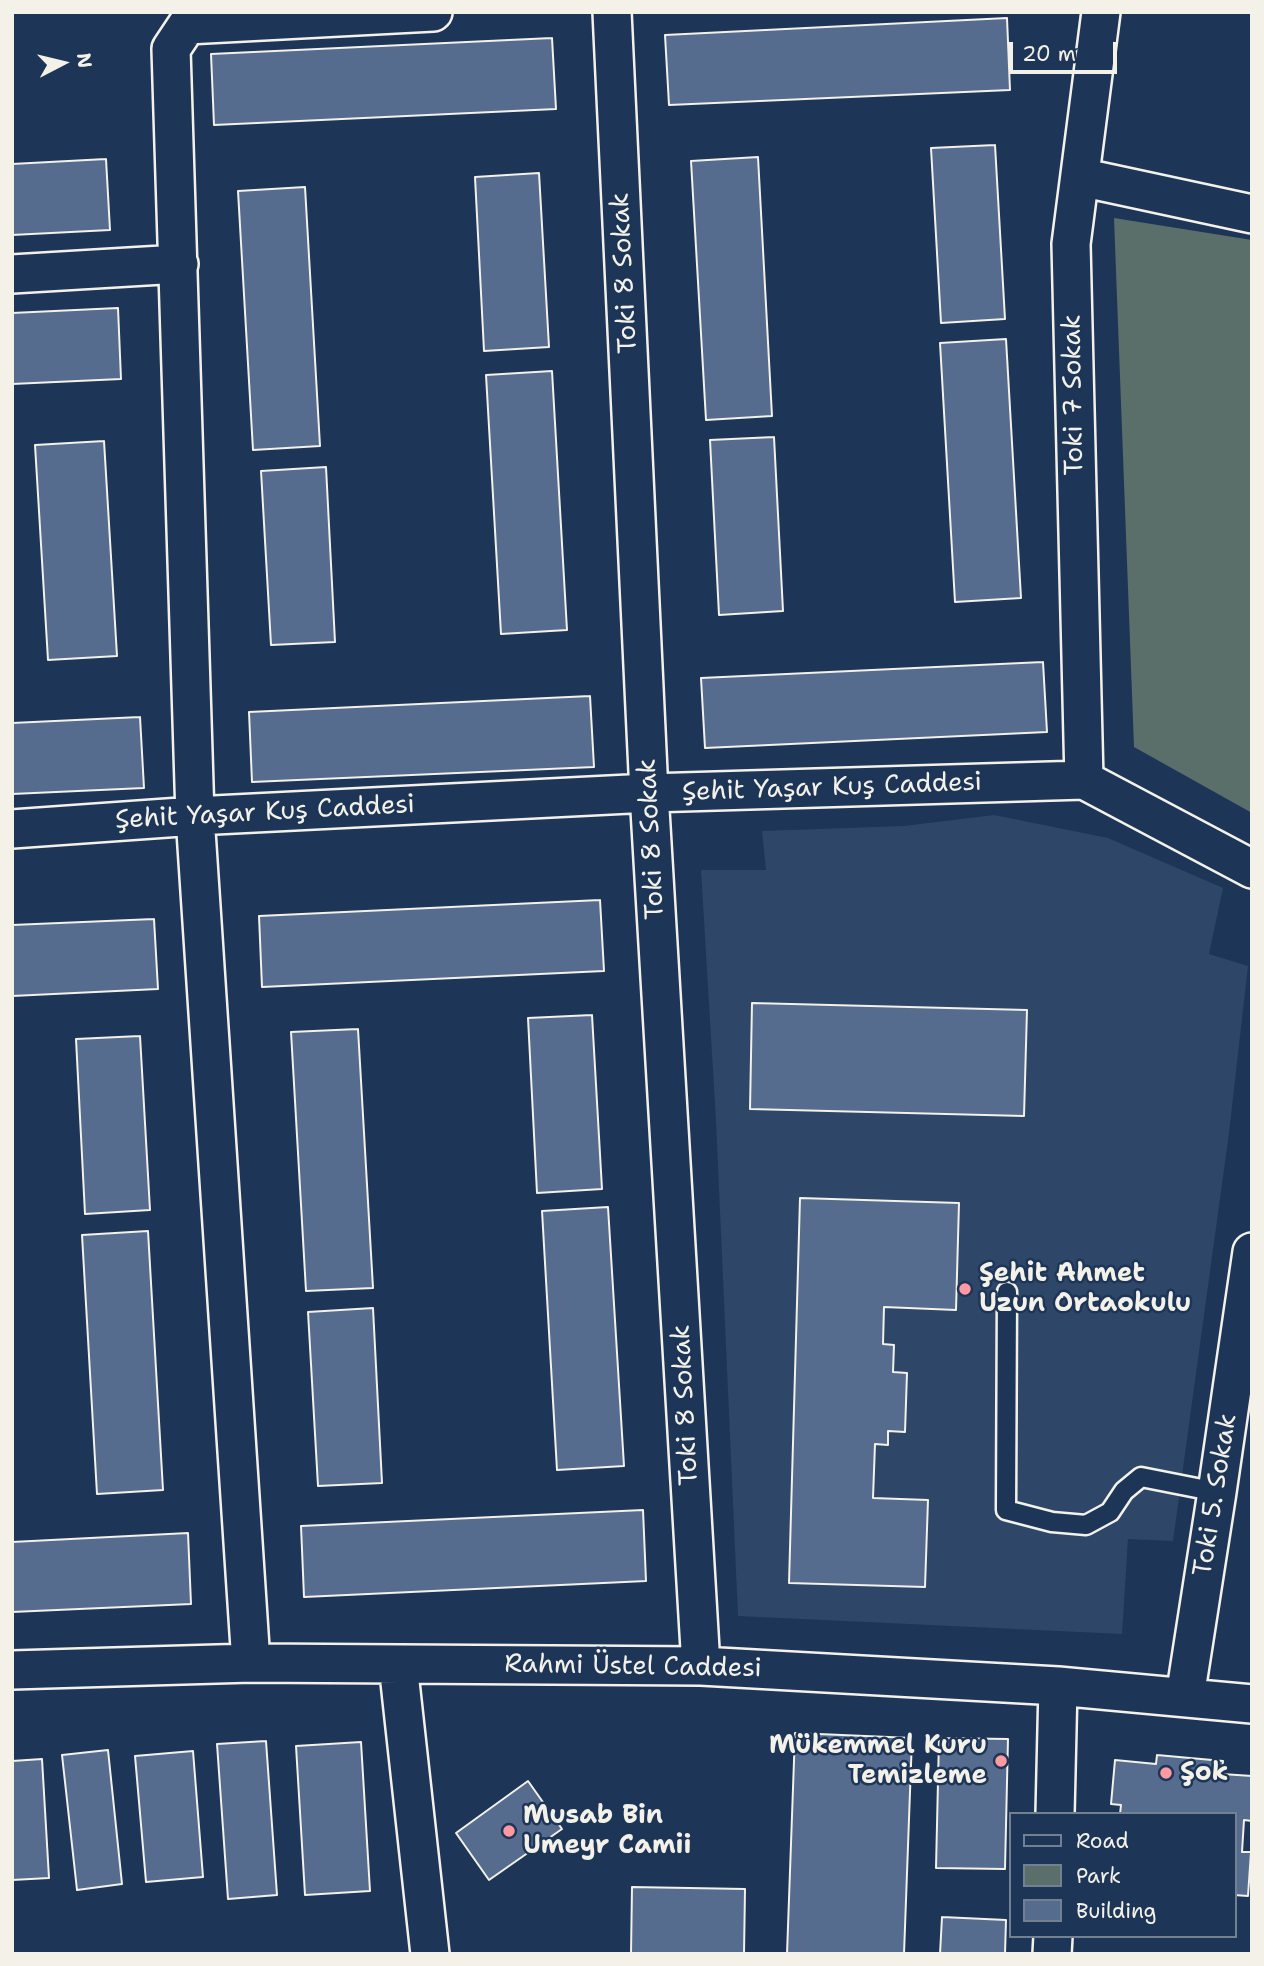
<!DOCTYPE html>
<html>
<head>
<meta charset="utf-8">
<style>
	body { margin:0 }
	#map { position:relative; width:1264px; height:1966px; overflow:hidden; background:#1d3557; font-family:"Shantell Sans",sans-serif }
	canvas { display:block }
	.frame { position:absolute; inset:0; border:14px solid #f4f1e8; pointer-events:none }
	.legend { position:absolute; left:1009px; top:1812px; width:228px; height:126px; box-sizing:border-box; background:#1d3557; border:2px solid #738091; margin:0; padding:9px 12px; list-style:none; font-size:21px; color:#f4f1e8 }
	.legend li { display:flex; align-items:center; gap:14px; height:35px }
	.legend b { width:35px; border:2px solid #738091 }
	.north { position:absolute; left:28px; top:28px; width:70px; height:70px; -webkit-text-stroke:5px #1d3557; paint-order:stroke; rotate:83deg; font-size:19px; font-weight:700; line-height:28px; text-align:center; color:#f4f1e8 }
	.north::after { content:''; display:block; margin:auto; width:24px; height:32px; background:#f4f1e8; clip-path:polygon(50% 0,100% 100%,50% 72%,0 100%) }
	.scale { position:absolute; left:1009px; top:42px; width:108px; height:32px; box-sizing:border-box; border:4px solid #f4f1e8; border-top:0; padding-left:9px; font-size:21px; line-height:24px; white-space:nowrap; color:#f4f1e8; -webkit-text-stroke:5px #1d3557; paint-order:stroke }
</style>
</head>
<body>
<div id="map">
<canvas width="1264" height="1966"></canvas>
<div class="frame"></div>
<ul class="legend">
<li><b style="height:9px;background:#1d3557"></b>Road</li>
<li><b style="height:19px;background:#5a6e6a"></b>Park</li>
<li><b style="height:19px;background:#566c8f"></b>Building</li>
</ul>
<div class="north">N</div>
<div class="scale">20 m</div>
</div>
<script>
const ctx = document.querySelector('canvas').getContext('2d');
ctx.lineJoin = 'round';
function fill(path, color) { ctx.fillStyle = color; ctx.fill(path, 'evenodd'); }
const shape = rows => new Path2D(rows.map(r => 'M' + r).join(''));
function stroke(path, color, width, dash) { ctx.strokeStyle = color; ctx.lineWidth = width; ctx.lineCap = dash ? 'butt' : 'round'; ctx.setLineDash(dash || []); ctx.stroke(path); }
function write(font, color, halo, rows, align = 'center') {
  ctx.font = font + ' "Shantell Sans",sans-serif'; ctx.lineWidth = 5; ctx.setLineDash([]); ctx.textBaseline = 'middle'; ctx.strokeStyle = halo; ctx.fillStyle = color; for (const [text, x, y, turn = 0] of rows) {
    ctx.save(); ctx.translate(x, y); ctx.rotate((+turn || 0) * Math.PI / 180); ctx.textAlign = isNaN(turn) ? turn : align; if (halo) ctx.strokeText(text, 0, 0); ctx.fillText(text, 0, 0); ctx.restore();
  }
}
fill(shape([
	[994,815,1108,838,1223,888,1209,954,1248,966,1229,1133,1173,1541,1128,1539,1122,1634,738,1616,716,1121,701,870,766,870,762,831,904,826]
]), '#2e4668');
fill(shape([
	[1114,218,1252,240,1252,813,1134,747]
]), '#5a6e6a');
const building = shape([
	[1007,18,1010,90,669,105,665,35,1007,18],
	[552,38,556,109,214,125,211,54,552,38],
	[995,145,1005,319,941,323,931,148,995,145],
	[758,157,772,416,706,420,691,161,758,157],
	[106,159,110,230,12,235,12,164,106,159],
	[539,173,549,347,484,351,475,177,539,173],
	[305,187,320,446,253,450,238,191,305,187],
	[118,308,121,379,12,384,12,313,118,308],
	[1006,339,1021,598,955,602,940,343,1006,339],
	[552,371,567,630,501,634,486,375,552,371],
	[774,437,783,611,719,615,710,440,774,437],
	[104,441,117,656,48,660,35,445,104,441],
	[326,467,335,642,271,645,261,471,326,467],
	[1043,662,1047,732,705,748,701,678,1043,662],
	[590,696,594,767,252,782,249,712,590,696],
	[140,717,144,788,12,794,12,723,140,717],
	[600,900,604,971,262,987,259,916,600,900],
	[154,919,158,989,12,996,12,925,154,919],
	[752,1003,1027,1010,1024,1116,750,1109,752,1003],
	[592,1015,602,1189,537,1193,528,1018,592,1015],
	[358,1029,373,1288,306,1291,291,1032,358,1029],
	[140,1036,150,1210,85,1214,76,1039,140,1036],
	[800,1198,959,1203,956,1310,884,1307,883,1344,894,1345,893,1372,907,1373,905,1432,888,1431,888,1445,875,1444,873,1498,928,1500,925,1587,789,1583,800,1198],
	[608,1207,624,1466,557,1470,542,1211,608,1207],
	[148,1231,163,1490,97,1494,82,1235,148,1231],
	[373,1308,382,1483,318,1486,308,1312,373,1308],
	[643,1510,646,1581,304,1597,301,1526,643,1510],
	[188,1533,191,1604,12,1612,12,1542,188,1533],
	[795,1733,912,1738,904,1954,787,1954,795,1733],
	[939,1738,1008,1739,1005,1869,936,1868,939,1738],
	[266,1741,277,1895,228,1899,217,1744,266,1741],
	[361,1742,370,1891,305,1895,296,1746,361,1742],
	[108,1750,122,1884,77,1890,62,1755,108,1750],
	[193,1751,203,1877,146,1882,135,1756,193,1751],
	[1157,1755,1223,1761,1222,1774,1252,1776,1252,1821,1244,1820,1242,1852,1251,1852,1248,1896,1234,1895,1234,1814,1120,1814,1121,1805,1111,1804,1115,1760,1156,1764,1157,1755],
	[42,1759,49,1878,12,1880,12,1761,42,1759],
	[528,1781,562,1829,489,1880,456,1833,528,1781],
	[632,1887,745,1889,744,1954,631,1954,632,1887],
	[942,1917,1006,1920,1005,1954,940,1954,942,1917]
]);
fill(building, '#566c8f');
stroke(building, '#f4f1e8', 2);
const service = shape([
	[1007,1292,1006,1510,1052,1522,1086,1525,1110,1512,1124,1491,1141,1477,1217,1492]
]);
const minor = shape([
	[612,12,649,793,701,1666],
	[1080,177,1252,214],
	[12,274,179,264],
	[1084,780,1071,244,1101,12],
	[12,829,195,816,649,793,1084,780,1252,869],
	[251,1663,195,816,171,49,187,25,433,12],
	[398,1664,430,1954],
	[12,1670,251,1663,701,1666,1058,1686,1252,1704],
	[1185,1697,1217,1492,1252,1252],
	[1055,1814,1058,1686],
	[1052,1954,1053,1936]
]);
stroke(service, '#f4f1e8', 23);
stroke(minor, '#f4f1e8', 42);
stroke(service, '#1d3557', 18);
stroke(minor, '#1d3557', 37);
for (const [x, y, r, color] of [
	[965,1289,7,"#ff9aa2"],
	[1001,1761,7,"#ff9aa2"],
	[1166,1773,7,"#ff9aa2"],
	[509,1831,7,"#ff9aa2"]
]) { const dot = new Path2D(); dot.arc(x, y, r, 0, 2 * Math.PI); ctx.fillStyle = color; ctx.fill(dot); stroke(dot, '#1d3557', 2.5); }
write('26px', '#f4f1e8', '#1d3557', [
	["Toki 8 Sokak",625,273,-93],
	["Toki 7 Sokak",1074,395,-91],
	["Şehit Yaşar Kuş Caddesi",832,788,-2],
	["Şehit Yaşar Kuş Caddesi",265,813,-3],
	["Toki 8 Sokak",652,839,-93],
	["Toki 8 Sokak",686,1405,-93],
	["Toki 5. Sokak",1216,1495,-81],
	["Rahmi Üstel Caddesi",633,1667,1]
]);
write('bold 26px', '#f4f1e8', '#1d3557', [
	["Şehit Ahmet",979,1274],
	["Uzun Ortaokulu",979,1304],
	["Mükemmel Kuru",987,1746,"right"],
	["Temizleme",987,1776,"right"],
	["Şok",1180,1773],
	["Musab Bin",523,1816],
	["Umeyr Camii",523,1846]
], 'left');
</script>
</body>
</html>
